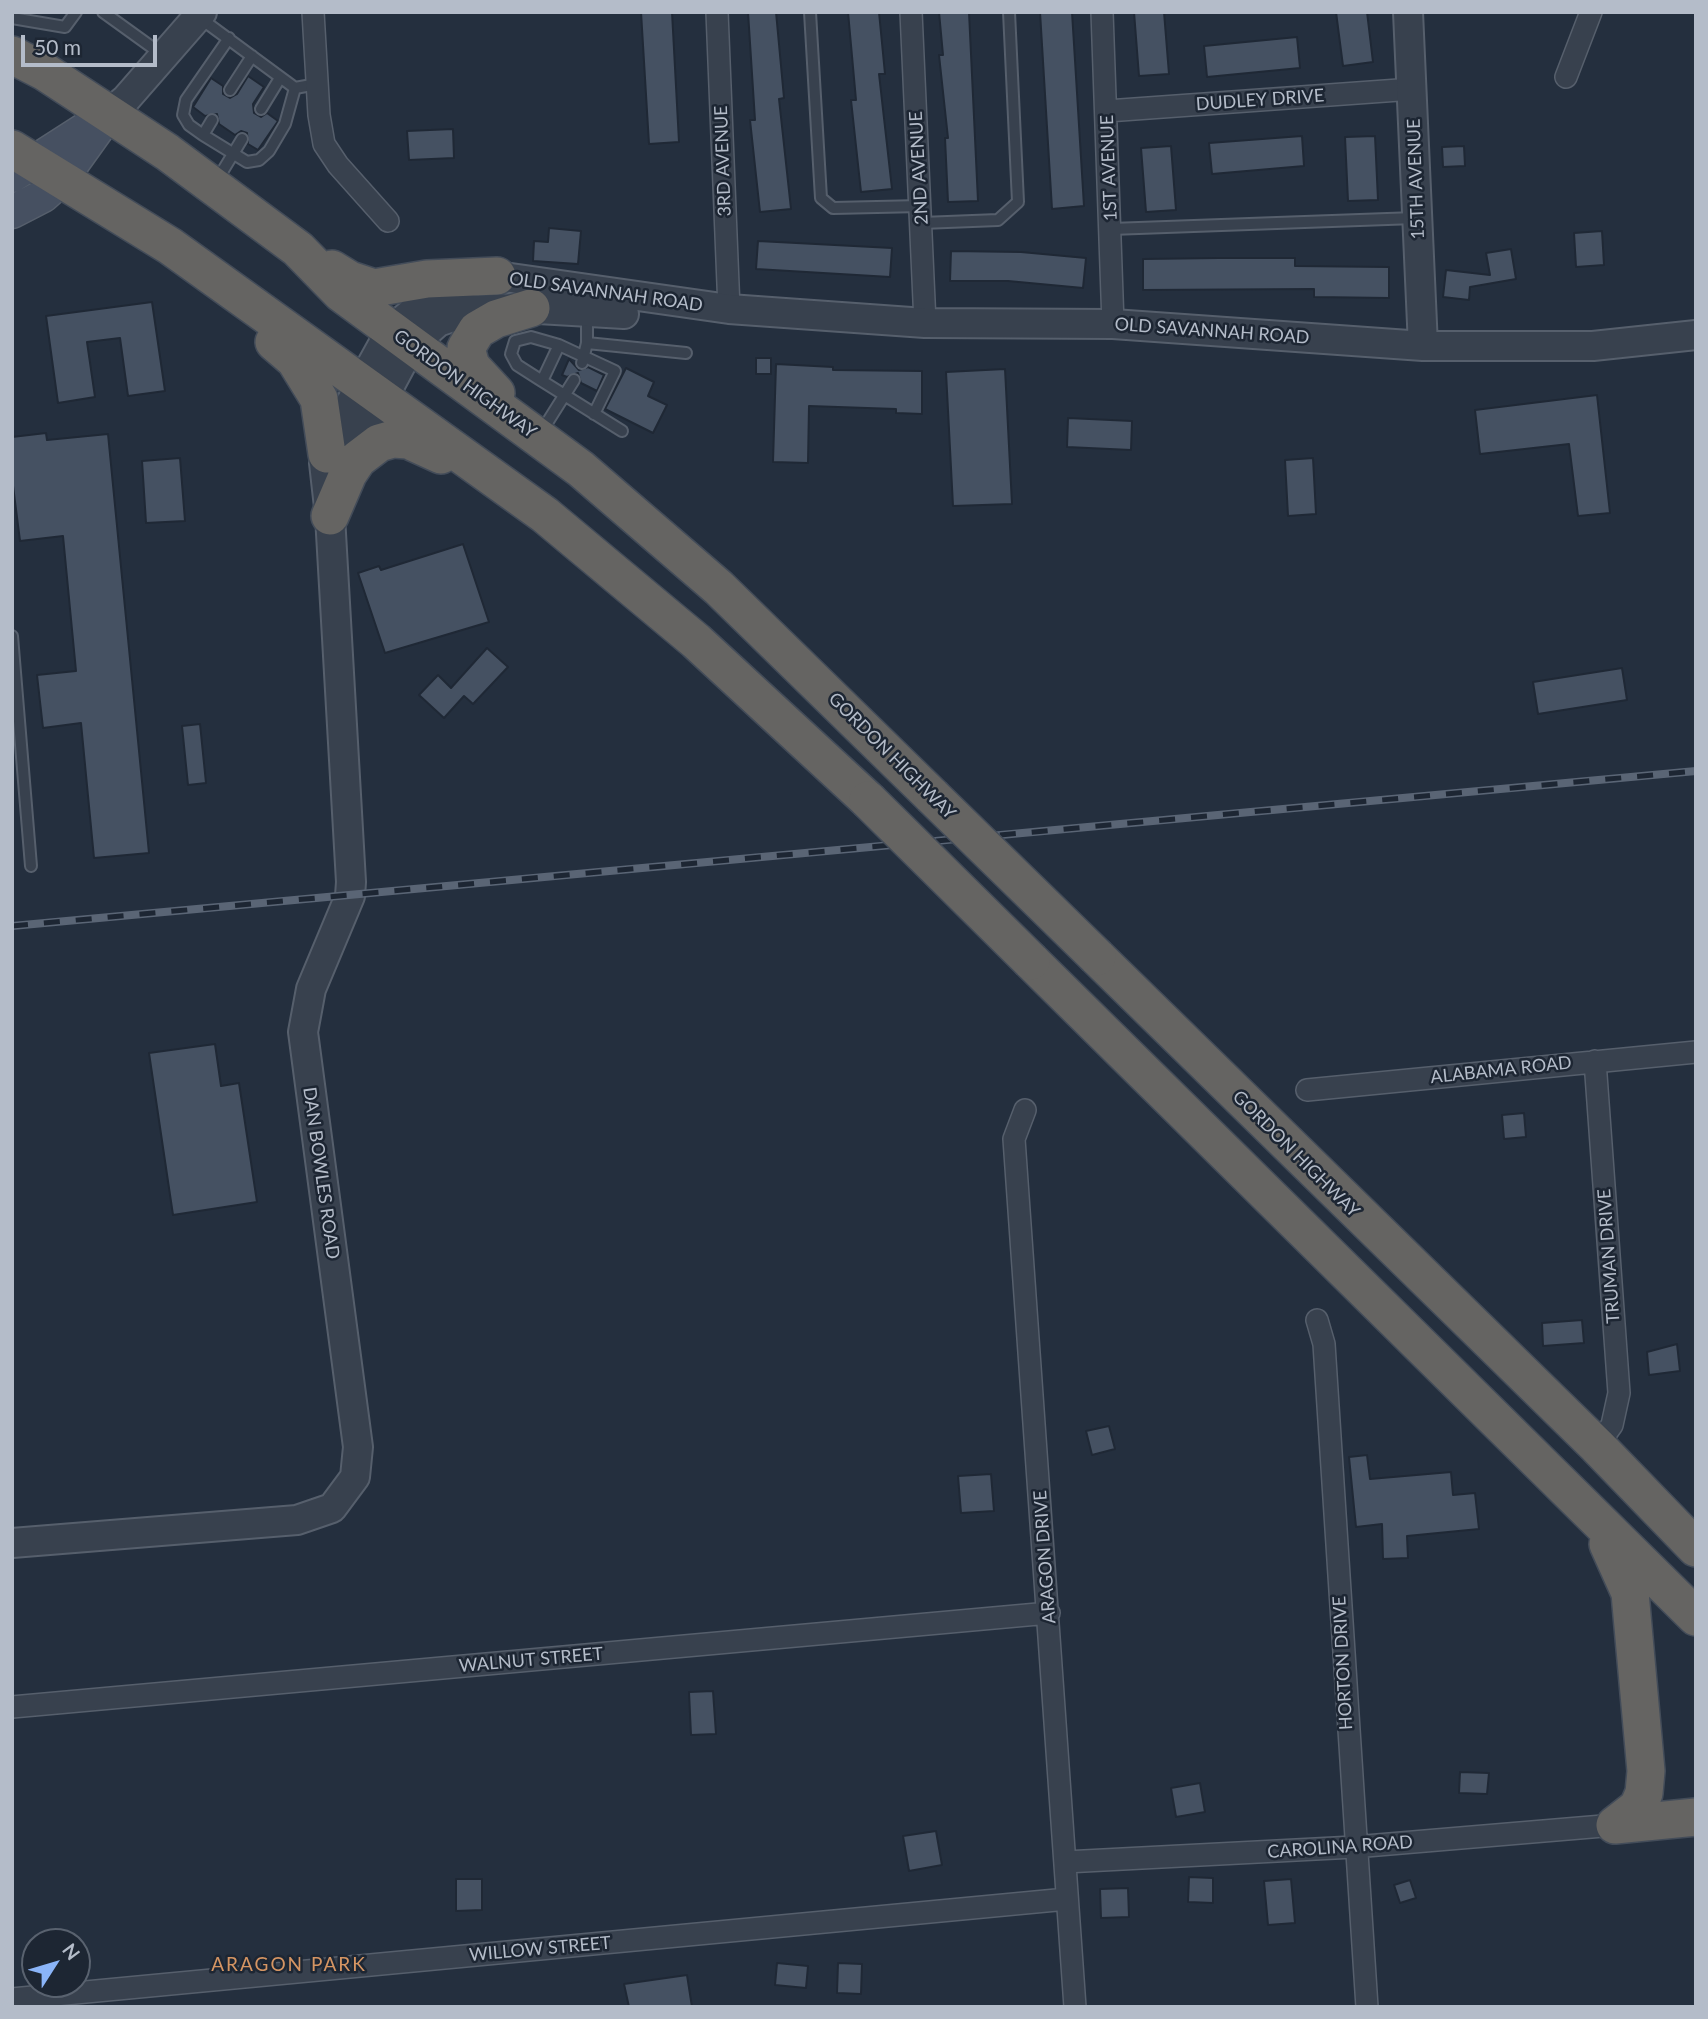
<!DOCTYPE html>
<html>
<head>
<meta charset="utf-8">
<style>
	body { margin:0 }
	#map { position:relative; width:1708px; height:2019px; overflow:hidden; background:#242f3e; font-family:Lato,sans-serif }
	canvas { display:block }
	.frame { position:absolute; inset:0; border:14px solid #b4bcc9; pointer-events:none }
	.north { position:absolute; left:21px; top:1928px; width:70px; height:70px; box-sizing:border-box; background:#1d2633; border:2px solid #59626f; border-radius:50%; rotate:53deg; font-size:19px; font-weight:700; line-height:28px; text-align:center; color:#b4bcc9 }
	.north::after { content:''; display:block; margin:auto; width:24px; height:32px; background:#8ab4f8; clip-path:polygon(50% 0,100% 100%,50% 72%,0 100%) }
	.scale { position:absolute; left:21px; top:35px; width:136px; height:32px; box-sizing:border-box; border:4px solid #b4bcc9; border-top:0; padding-left:9px; font-size:21px; line-height:24px; white-space:nowrap; color:#b4bcc9; -webkit-text-stroke:5px #1d2633; paint-order:stroke }
</style>
</head>
<body>
<div id="map">
<canvas width="1708" height="2019"></canvas>
<div class="frame"></div>
<div class="north">N</div>
<div class="scale">50 m</div>
</div>
<script>
const ctx = document.querySelector('canvas').getContext('2d');
ctx.lineJoin = 'round';
function fill(path, color) { ctx.fillStyle = color; ctx.fill(path, 'evenodd'); }
const shape = rows => new Path2D(rows.map(r => 'M' + r).join(''));
function stroke(path, color, width, dash) { ctx.strokeStyle = color; ctx.lineWidth = width; ctx.lineCap = dash ? 'butt' : 'round'; ctx.setLineDash(dash || []); ctx.stroke(path); }
function write(font, color, halo, rows, align = 'center') {
  ctx.font = font + ' Lato,sans-serif'; ctx.lineWidth = 5; ctx.setLineDash([]); ctx.textBaseline = 'middle'; ctx.strokeStyle = halo; ctx.fillStyle = color; for (const [text, x, y, turn = 0] of rows) {
    ctx.save(); ctx.translate(x, y); ctx.rotate((+turn || 0) * Math.PI / 180); ctx.textAlign = isNaN(turn) ? turn : align; if (halo) ctx.strokeText(text, 0, 0); ctx.fillText(text, 0, 0); ctx.restore();
  }
}
const building = shape([
	[641,12,672,12,679,142,649,144,641,12],
	[748,12,776,12,784,98,779,99,791,209,760,212,750,120,755,120,748,12],
	[848,12,879,12,885,74,879,74,892,189,861,192,851,100,856,100,848,12],
	[939,12,969,12,978,201,948,202,945,138,948,138,939,55,943,55,939,12],
	[1040,12,1072,12,1084,206,1052,209,1040,12],
	[1134,12,1164,12,1169,74,1139,76,1134,12],
	[1336,12,1367,12,1373,62,1343,66,1336,12],
	[1297,37,1300,68,1207,77,1204,46,1297,37],
	[248,76,264,87,253,104,254,113,261,117,267,113,278,121,258,150,248,144,247,133,241,131,235,135,219,124,217,114,205,116,193,107,211,78,223,86,223,94,230,98,237,94,248,76],
	[453,129,454,158,409,160,407,131,453,129],
	[1302,136,1304,166,1212,174,1209,143,1302,136],
	[1375,136,1378,200,1348,201,1345,137,1375,136],
	[1171,146,1176,210,1146,212,1141,148,1171,146],
	[1464,146,1465,166,1443,167,1442,147,1464,146],
	[549,228,581,231,578,264,533,261,534,241,548,242,549,228],
	[1602,231,1604,265,1576,267,1574,233,1602,231],
	[758,241,892,248,890,277,756,269,758,241],
	[1511,249,1516,279,1470,287,1469,300,1443,297,1446,270,1490,275,1486,253,1511,249],
	[951,251,1021,252,1086,258,1083,288,1008,281,950,281,951,251],
	[1219,258,1295,258,1295,266,1389,267,1389,298,1314,297,1314,289,1143,290,1143,259,1219,258],
	[152,302,165,391,128,396,120,338,87,342,95,397,58,403,46,316,152,302],
	[756,358,771,358,771,374,756,374,756,358],
	[569,359,579,370,588,367,604,375,597,391,581,383,578,373,567,377,562,375,569,359],
	[776,364,833,367,833,370,922,371,922,414,896,413,896,409,809,406,808,463,773,462,776,364],
	[626,368,654,382,648,396,667,405,653,433,605,409,626,368],
	[1005,369,1012,504,953,506,946,372,1005,369],
	[1597,395,1610,513,1578,516,1569,444,1480,454,1475,410,1597,395],
	[1068,418,1132,421,1131,450,1067,447,1068,418],
	[46,433,47,440,108,434,149,853,94,858,81,723,43,728,37,675,76,671,63,536,20,541,12,478,12,437,46,433],
	[180,458,185,521,146,523,142,461,180,458],
	[1313,458,1316,514,1288,516,1285,460,1313,458],
	[463,544,489,622,385,653,358,573,379,566,381,570,463,544],
	[487,648,508,667,473,704,464,696,444,718,419,695,438,675,451,688,487,648],
	[1622,668,1627,700,1538,714,1533,682,1622,668],
	[200,724,206,783,188,785,182,726,200,724],
	[215,1044,221,1086,239,1083,257,1202,173,1215,149,1053,215,1044],
	[1524,1113,1526,1137,1504,1139,1502,1115,1524,1113],
	[1582,1320,1584,1343,1543,1346,1542,1323,1582,1320],
	[1677,1344,1680,1371,1649,1375,1647,1352,1677,1344],
	[1109,1426,1115,1449,1092,1455,1086,1431,1109,1426],
	[1367,1455,1370,1479,1451,1472,1453,1495,1475,1493,1479,1529,1407,1536,1408,1558,1383,1559,1382,1524,1356,1527,1349,1457,1367,1455],
	[991,1474,994,1511,961,1513,958,1476,991,1474],
	[713,1691,716,1734,691,1735,689,1692,713,1691],
	[1460,1772,1489,1773,1487,1794,1459,1793,1460,1772],
	[1200,1783,1205,1812,1176,1817,1171,1788,1200,1783],
	[936,1831,942,1865,909,1871,903,1836,936,1831],
	[1189,1877,1213,1878,1213,1903,1188,1902,1189,1877],
	[456,1879,482,1879,482,1910,456,1911,456,1879],
	[1291,1879,1295,1923,1268,1925,1264,1881,1291,1879],
	[1410,1880,1416,1898,1400,1903,1394,1885,1410,1880],
	[1128,1888,1129,1917,1101,1918,1100,1889,1128,1888],
	[777,1963,808,1966,806,1988,775,1985,777,1963],
	[838,1963,862,1964,861,1994,837,1993,838,1963],
	[687,1975,692,2007,629,2007,624,1984,687,1975]
]);
fill(building, '#455162');
stroke(building, '#1f2835', 2);
const service = shape([
	[103,12,164,56],
	[810,12,821,198,833,208,921,206],
	[12,18,65,27,76,12],
	[200,18,295,88,317,84],
	[230,90,252,56],
	[261,109,280,78],
	[212,120,203,135,247,162,259,160,269,151,285,124,295,88],
	[203,135,189,125,183,115,186,100,229,38],
	[216,182,242,139],
	[922,223,998,220,1018,202,1009,12],
	[1111,229,1415,218],
	[587,343,686,353],
	[582,363,587,343,587,313],
	[542,381,517,365,511,354,515,341,531,337,559,345],
	[594,414,615,371,559,345,542,381,622,431],
	[540,434,574,380],
	[12,636,31,866]
]);
const minor = shape([
	[313,12,319,115,324,144,338,165,388,221],
	[717,12,729,309],
	[911,12,925,323],
	[1102,12,1113,324],
	[1566,77,1591,12],
	[1107,111,1413,89],
	[1595,1061,1619,1393,1612,1425,1597,1446],
	[1307,1090,1696,1052],
	[1025,1110,1014,1139,1075,2007],
	[1317,1320,1324,1344,1367,2007],
	[12,1707,1049,1613],
	[1065,1862,1354,1847,1615,1825],
	[12,1999,1067,1899]
]);
const tertiary = shape([
	[1408,12,1423,346],
	[109,113,126,99,202,12],
	[348,464,411,346,438,322,472,310,521,308,624,314],
	[12,1543,297,1520,332,1508,355,1477,358,1447,303,1032,311,989,350,896,351,882,330,516,324,463,334,433,391,330,415,310,458,285,497,276,729,309,925,323,1113,324,1423,346,1593,346,1696,335]
]);
const secondary = shape([
	[12,176,93,124],
	[12,212,43,196,61,180,109,113]
]);
const trunk = shape([
	[12,55,45,72,167,152,298,249,341,293,581,469,719,588,932,796],
	[12,149,170,246,545,515,696,641,868,800],
	[332,269,350,280,374,288,427,279,497,276],
	[274,342,295,360,319,399,327,454],
	[496,393,471,366,466,348,477,330,496,319,531,308],
	[330,516,348,474,358,459,379,443,393,439,408,440,441,455],
	[1097,957,1597,1446,1696,1548],
	[1031,961,1696,1617],
	[1608,1544,1630,1593,1646,1771,1644,1793,1638,1807,1615,1825],
	[1615,1825,1696,1817]
]);
stroke(service, '#565f6c', 14);
stroke(minor, '#565f6c', 24);
stroke(tertiary, '#565f6c', 32);
stroke(secondary, '#565f6c', 35);
stroke(trunk, '#434c59', 40);
stroke(service, '#38414e', 10);
stroke(minor, '#38414e', 21);
stroke(tertiary, '#38414e', 28);
stroke(secondary, '#465061', 32);
stroke(trunk, '#656462', 37);
const rail = shape([
	[12,926,1696,771]
]);
stroke(rail, '#5a6575', 8);
stroke(rail, '#1d2633', 5, [16]);
const trunkBridge = shape([
	[932,796,1097,957],
	[868,800,1031,961]
]);
stroke(trunkBridge, '#434c59', 40, []);
stroke(trunkBridge, '#656462', 37);
write('18px', '#b4bcc9', '#1d2633', [
	["DUDLEY DRIVE",1260,100,-4],
	["3RD AVENUE",723,161,-92],
	["2ND AVENUE",919,168,-93],
	["1ST AVENUE",1109,168,-92],
	["15TH AVENUE",1416,179,-92],
	["OLD SAVANNAH ROAD",606,292,8],
	["OLD SAVANNAH ROAD",1212,331,4],
	["GORDON HIGHWAY",465,384,36],
	["GORDON HIGHWAY",892,756,45],
	["ALABAMA ROAD",1501,1070,-6],
	["GORDON HIGHWAY",1296,1154,45],
	["DAN BOWLES ROAD",321,1173,82],
	["TRUMAN DRIVE",1609,1256,-94],
	["ARAGON DRIVE",1045,1557,-94],
	["WALNUT STREET",531,1660,-5],
	["HORTON DRIVE",1343,1663,-93],
	["CAROLINA ROAD",1340,1847,-4],
	["WILLOW STREET",540,1949,-5]
]);
ctx.letterSpacing = '2px';
write('19px', '#d59563', '#1d2633', [
	["ARAGON PARK",289,1965]
]);
ctx.letterSpacing = '0px';
</script>
</body>
</html>
